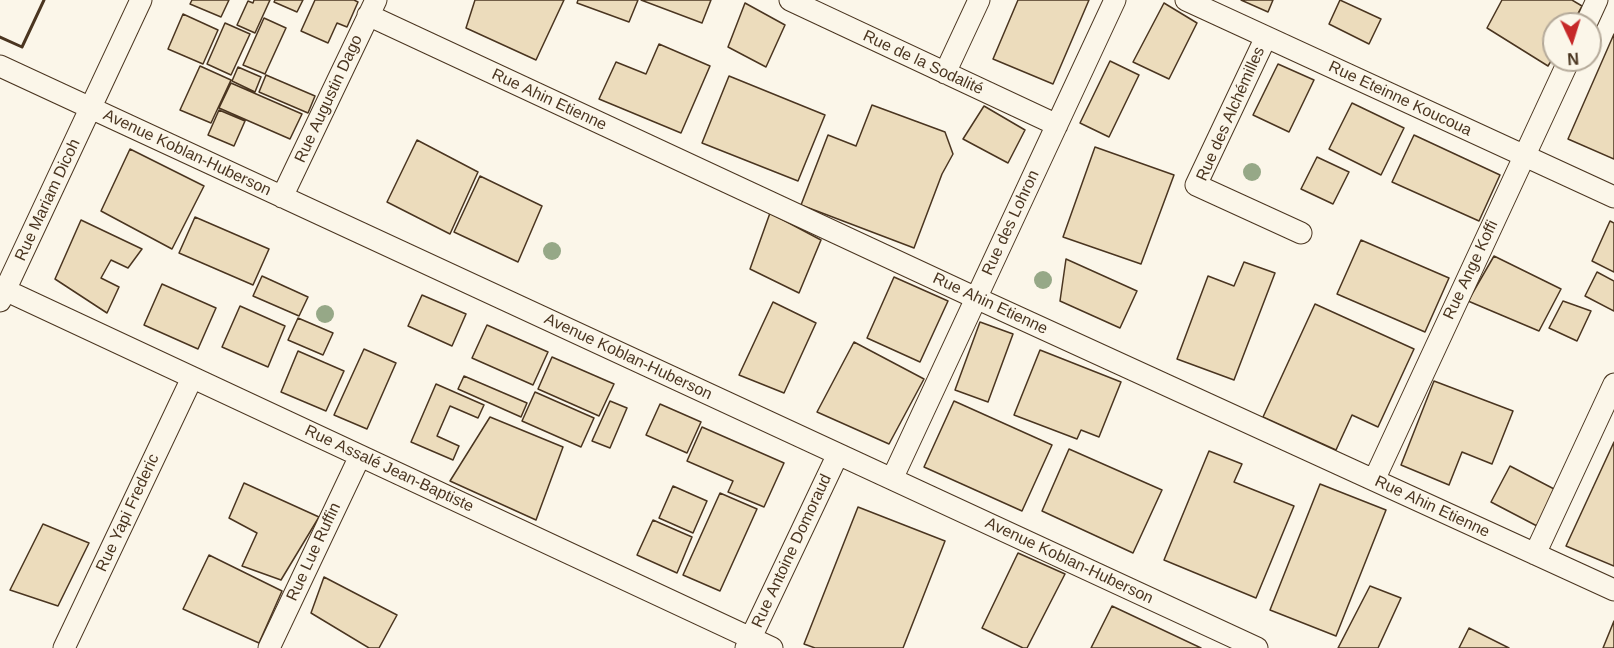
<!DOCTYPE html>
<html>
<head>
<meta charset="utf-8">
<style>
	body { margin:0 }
	#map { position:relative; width:1614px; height:648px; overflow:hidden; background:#fbf6e9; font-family:Helvetica,sans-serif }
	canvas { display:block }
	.north { position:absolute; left:1542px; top:12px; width:60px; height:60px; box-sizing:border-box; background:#fbf6e9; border:2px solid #b4a999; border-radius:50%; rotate:176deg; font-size:16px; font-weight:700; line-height:24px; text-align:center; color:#4a3520 }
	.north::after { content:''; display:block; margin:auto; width:21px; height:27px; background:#c62828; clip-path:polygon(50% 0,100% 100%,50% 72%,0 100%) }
</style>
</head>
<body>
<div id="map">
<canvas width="1614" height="648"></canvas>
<div class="north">N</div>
</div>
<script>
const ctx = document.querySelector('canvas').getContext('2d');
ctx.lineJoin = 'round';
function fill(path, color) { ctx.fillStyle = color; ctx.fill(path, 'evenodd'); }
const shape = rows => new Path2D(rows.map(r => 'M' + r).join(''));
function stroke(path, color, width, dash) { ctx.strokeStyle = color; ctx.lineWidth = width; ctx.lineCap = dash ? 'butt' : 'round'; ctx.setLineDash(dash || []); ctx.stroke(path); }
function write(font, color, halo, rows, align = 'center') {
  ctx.font = font + ' Helvetica,sans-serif'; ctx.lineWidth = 4.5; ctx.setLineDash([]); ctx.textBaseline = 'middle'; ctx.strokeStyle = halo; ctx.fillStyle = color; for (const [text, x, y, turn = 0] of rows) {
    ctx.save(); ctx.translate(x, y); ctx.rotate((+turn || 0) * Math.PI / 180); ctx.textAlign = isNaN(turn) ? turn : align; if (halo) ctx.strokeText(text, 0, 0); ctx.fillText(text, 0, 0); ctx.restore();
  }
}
const building = shape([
	[192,0,229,0,221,17,190,4,192,0],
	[254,0,270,0,255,33,237,25,248,1,253,3,254,0],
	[275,0,303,0,297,12,274,2,275,0],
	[315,0,354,0,358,2,347,27,337,23,328,43,301,31,315,0],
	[475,0,564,0,536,60,466,28,475,0],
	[578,0,638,0,629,22,577,3,578,0],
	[641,0,711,0,702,23,641,0],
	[1018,0,1089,0,1053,84,993,59,1018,0],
	[1241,0,1273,0,1268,12,1241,0],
	[1340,0,1381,19,1369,44,1329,24,1340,0],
	[1502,0,1572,0,1582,6,1572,24,1554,24,1554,56,1548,66,1487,28,1502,0],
	[745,3,785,25,766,67,728,47,745,3],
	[1164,3,1197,23,1169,79,1133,62,1164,3],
	[183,14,218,30,203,64,168,49,183,14],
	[264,18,286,28,265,74,243,65,264,18],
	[225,23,250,34,231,75,207,64,225,23],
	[1614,34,1614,159,1568,139,1614,34],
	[659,44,710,66,681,133,599,99,616,62,646,74,659,44],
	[1110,61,1139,75,1109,137,1080,123,1110,61],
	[1278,64,1314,80,1289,132,1253,115,1278,64],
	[200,66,231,80,211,123,180,110,200,66],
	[238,67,261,77,255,92,232,81,238,67],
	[266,75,315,96,308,113,259,92,266,75],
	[729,76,825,115,798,181,702,143,729,76],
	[231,83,302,114,290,139,219,108,231,83],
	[1352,103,1404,128,1381,175,1329,149,1352,103],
	[872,105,945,132,953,154,942,174,914,248,801,205,828,135,856,146,872,105],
	[984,106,1025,130,1008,163,963,139,984,106],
	[219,110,245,121,234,146,208,135,219,110],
	[1414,135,1500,175,1479,221,1392,182,1414,135],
	[417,140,478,172,450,234,387,202,417,140],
	[1095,147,1174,175,1141,264,1063,237,1095,147],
	[130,149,204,186,172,249,101,211,130,149],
	[1317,157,1349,172,1333,204,1301,189,1317,157],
	[480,176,542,206,518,262,454,232,480,176],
	[770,213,821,240,799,293,750,269,770,213],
	[195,217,269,249,253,285,179,253,195,217],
	[81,220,142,249,128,268,111,260,101,278,119,287,107,313,55,279,81,220],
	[1610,221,1614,223,1614,272,1592,261,1610,221],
	[1361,240,1449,278,1425,332,1337,294,1361,240],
	[1494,256,1561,289,1539,331,1468,301,1494,256],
	[1066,259,1137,291,1120,328,1060,301,1066,259],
	[1244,262,1275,273,1234,380,1177,359,1208,276,1234,286,1244,262],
	[1597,272,1614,281,1614,311,1585,296,1597,272],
	[262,276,308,297,299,316,253,296,262,276],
	[894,277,948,301,920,362,867,338,894,277],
	[162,284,216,308,198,349,144,325,162,284],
	[422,295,466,314,452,346,408,326,422,295],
	[1563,301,1591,311,1577,341,1549,328,1563,301],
	[773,302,816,323,784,393,739,375,773,302],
	[1315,304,1414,349,1378,427,1352,415,1336,450,1263,417,1315,304],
	[240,306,285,326,268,367,222,347,240,306],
	[298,318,333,333,323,355,288,340,298,318],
	[980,322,1013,334,988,402,955,390,980,322],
	[487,325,548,352,533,385,472,358,487,325],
	[854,342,924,379,889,444,817,412,854,342],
	[364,349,396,363,367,429,334,415,364,349],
	[1040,350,1121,382,1099,437,1081,430,1077,439,1014,415,1040,350],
	[298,351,344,371,326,411,281,392,298,351],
	[552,357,614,384,599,416,538,389,552,357],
	[464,376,527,403,521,417,458,389,464,376],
	[1434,381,1513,411,1492,464,1462,452,1449,485,1401,465,1434,381],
	[436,384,484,405,478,418,450,406,437,436,459,446,453,460,411,442,436,384],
	[535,392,594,418,581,447,522,421,535,392],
	[610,401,627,408,610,448,592,441,610,401],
	[954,401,1052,445,1022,511,924,467,954,401],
	[660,404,701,422,687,453,646,435,660,404],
	[490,417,563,447,536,520,450,481,490,417],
	[702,427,784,463,764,507,728,492,733,481,687,461,702,427],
	[1614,442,1614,566,1566,546,1614,442],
	[1069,449,1162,490,1133,553,1042,511,1069,449],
	[1209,451,1242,464,1234,482,1294,506,1256,598,1164,560,1209,451],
	[1510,466,1556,490,1537,526,1491,502,1510,466],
	[244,483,319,517,281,580,242,566,257,533,229,518,244,483],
	[1320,484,1386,510,1336,636,1270,610,1320,484],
	[673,486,707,501,693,533,659,518,673,486],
	[720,493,757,509,720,591,683,575,720,493],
	[858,507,945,541,903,648,815,648,804,644,858,507],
	[653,520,692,537,677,573,637,555,653,520],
	[43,524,89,543,58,606,10,590,43,524],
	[1018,553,1065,574,1027,648,1023,648,982,628,1018,553],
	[209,555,282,591,259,643,183,609,209,555],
	[324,577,397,615,379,648,369,648,311,613,324,577],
	[1370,586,1401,598,1378,648,1338,648,1370,586],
	[1112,606,1201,648,1091,648,1112,606],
	[1614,621,1614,648,1603,648,1614,621],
	[1469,628,1509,648,1459,648,1469,628]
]);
fill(building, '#ecdcbc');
stroke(building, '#4a3520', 1.5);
const street = shape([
	[790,0,1057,125],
	[1186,0,1614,197],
	[368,15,976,298,1614,590],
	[1586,24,1597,0],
	[1266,37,1196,185,1301,233],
	[0,66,1257,648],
	[945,73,979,0],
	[282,197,376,0],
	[5,290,772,648],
	[0,301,141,0],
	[892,479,1115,0],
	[1374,480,1569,60],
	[1535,554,1614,384],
	[64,648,192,378],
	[269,648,360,456],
	[746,648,838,454]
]);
stroke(street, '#4a3520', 23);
stroke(street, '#fbf6e9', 21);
stroke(shape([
	[0,37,22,47,44,0]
]), '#4a3520', 3);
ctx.fillStyle = '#96a887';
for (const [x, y] of [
	[1252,172],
	[552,251],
	[1043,280],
	[325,314]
]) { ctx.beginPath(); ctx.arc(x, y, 9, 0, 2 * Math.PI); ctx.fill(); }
write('16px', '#4a3520', '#fbf6e9', [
	["Rue de la Sodalité",923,63,25],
	["Rue Augustin Dago",329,99,-65],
	["Rue Eteinne Koucoua",1400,99,25],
	["Rue Ahin Etienne",549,100,25],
	["Rue des Alchémilles",1231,114,-66],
	["Avenue Koblan-Huberson",187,153,25],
	["Rue Mariam Dicoh",48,200,-65],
	["Rue des Lohron",1011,223,-65],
	["Rue Ange Koffi",1471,270,-65],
	["Rue Ahin Etienne",990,304,25],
	["Avenue Koblan-Huberson",628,357,25],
	["Rue Assalé Jean-Baptiste",389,469,25],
	["Rue Ahin Etienne",1432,507,25],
	["Rue Yapi Frederic",128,513,-65],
	["Rue Antoine Domoraud",792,551,-65],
	["Rue Lue Ruffin",314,552,-65],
	["Avenue Koblan-Huberson",1069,561,25]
]);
</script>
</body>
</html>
